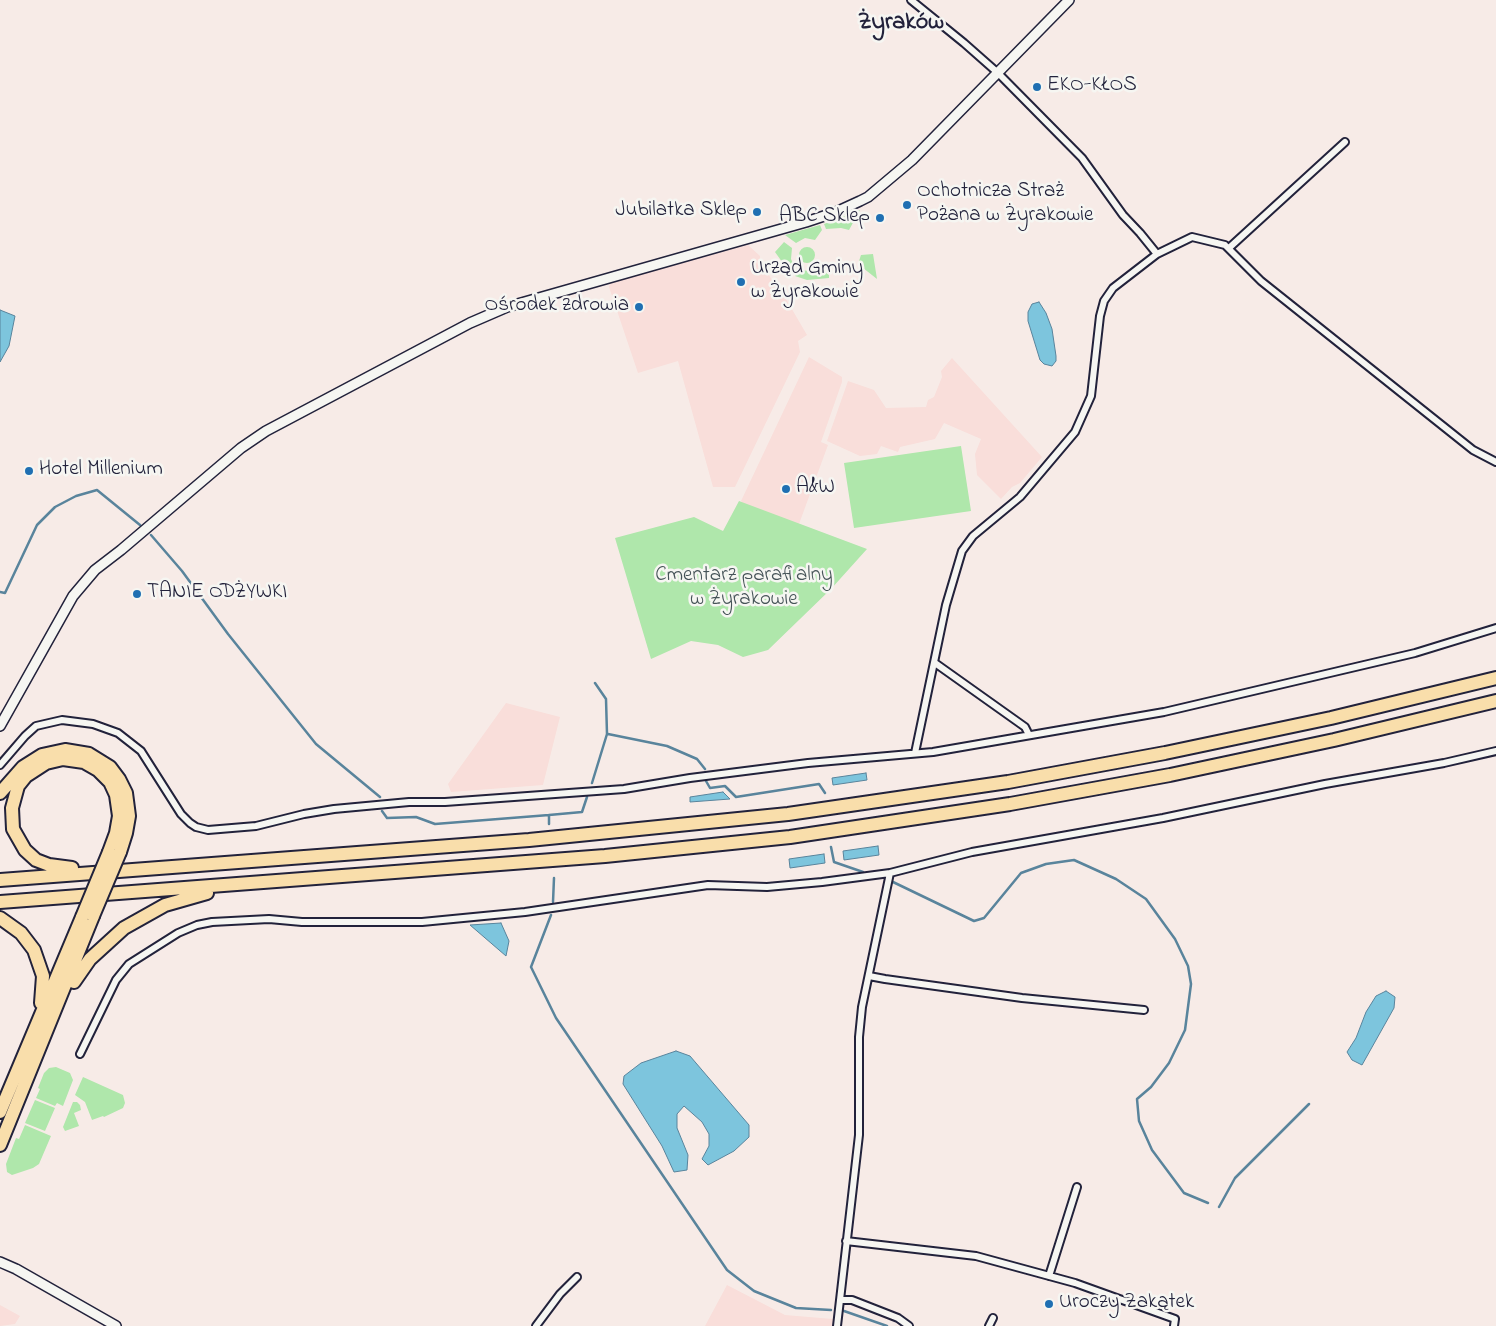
<!DOCTYPE html>
<html>
<head>
<meta charset="utf-8">
<style>
	body { margin:0 }
	canvas { display:block; background:#f7ebe7 }
</style>
</head>
<body>
<canvas width="1496" height="1326"></canvas>
<script>
const ctx = document.querySelector('canvas').getContext('2d');
ctx.lineJoin = 'round';
function fill(path, color) { ctx.fillStyle = color; ctx.fill(path, 'evenodd'); }
const shape = rows => new Path2D(rows.map(r => 'M' + r).join(''));
function stroke(path, color, width, dash) { ctx.strokeStyle = color; ctx.lineWidth = width; ctx.lineCap = dash ? 'butt' : 'round'; ctx.setLineDash(dash || []); ctx.stroke(path); }
function write(font, color, halo, rows, align = 'center') {
  ctx.font = font + ' "Indie Flower",sans-serif'; ctx.lineWidth = 5; ctx.setLineDash([]); ctx.textBaseline = 'middle'; ctx.strokeStyle = halo; ctx.fillStyle = color; for (const [text, x, y, turn = 0] of rows) {
    ctx.save(); ctx.translate(x, y); ctx.rotate((+turn || 0) * Math.PI / 180); ctx.textAlign = isNaN(turn) ? turn : align; if (halo) ctx.strokeText(text, 0, 0); ctx.fillText(text, 0, 0); ctx.restore();
  }
}
fill(shape([
	[748,245,760,256,760,263,786,299,807,335,798,341,800,352,735,487,713,487,678,361,638,373,609,287,610,283],
	[809,357,842,377,842,382,821,442,828,445,799,524,743,504,741,501],
	[952,358,1042,457,1020,483,1012,487,1001,499,977,475,975,454,981,439,944,423,935,439,900,447,898,452,881,446,877,454,860,456,827,441,848,381,874,390,886,408,926,407,928,400,934,397,942,377,941,371],
	[506,703,560,717,543,785,451,792,448,784],
	[727,1285,785,1315,833,1319,832,1326,705,1326],
	[0,1305,20,1316,15,1324,0,1326]
]), '#f9deda');
fill(shape([
	[860,210,849,230,841,228,826,229,824,224],
	[820,225,822,230,815,240,805,238,796,243,785,235],
	[784,242,792,248,791,259,794,266,790,273,775,252],
	'799 255a8 8 0 1 1 16 0a8 8 0 1 1-16 0Z',
	[873,254,877,279,858,264,861,255],
	[819,268,829,275,829,278,807,280,795,276,799,270,811,271],
	[961,446,971,511,854,528,844,463],
	[739,501,867,549,831,589,768,650,743,657,718,645,691,641,651,659,615,538,694,517,723,531],
	[56,1067,70,1073,73,1080,63,1106,57,1103,55,1106,36,1098,40,1089,38,1088,44,1073,49,1068],
	[83,1077,123,1095,125,1103,123,1108,104,1117,103,1116,92,1120,85,1102,75,1095],
	[35,1100,55,1108,45,1131,25,1123],
	[73,1102,77,1102,80,1105,81,1110,74,1113,79,1126,65,1131,63,1127],
	[25,1125,51,1136,39,1164,33,1168,12,1175,7,1172,6,1164,16,1138,19,1139]
]), '#afe7ab');
const water = shape([
	[1039,302,1046,313,1052,329,1056,356,1056,361,1052,366,1044,364,1040,360,1028,321,1028,312,1032,304,1039,302],
	[0,310,15,316,9,346,0,362,0,310],
	[866,773,867,780,833,785,832,778,866,773],
	[723,792,730,799,690,802,690,797,723,792],
	[878,846,879,855,844,860,843,851,878,846],
	[824,854,825,863,790,868,789,859,824,854],
	[501,923,509,941,506,956,470,925,501,923],
	[1386,991,1395,997,1394,1008,1362,1065,1352,1060,1347,1052,1356,1038,1366,1012,1376,996,1386,991],
	[676,1051,690,1056,749,1125,749,1137,734,1151,708,1165,702,1159,709,1146,709,1134,702,1122,684,1106,677,1114,677,1128,688,1155,687,1170,674,1172,662,1146,623,1084,624,1076,641,1063,676,1051]
]);
fill(water, '#7dc5dd');
stroke(water, '#59849c', 1);
stroke(shape([
	[151,535,182,571,228,634,316,744,380,797],
	[0,592,5,593,37,525,55,507,76,496,97,490,140,525],
	[608,734,667,746,697,759,705,769],
	[706,781,710,788,725,786,736,797,819,784,825,793],
	[592,783,607,734,606,699,595,683],
	[382,811,387,818,416,817,435,824,549,815],
	[549,824,549,815,582,812,587,797],
	[831,847,834,862,863,872],
	[893,882,974,921,984,918,1021,873,1046,864,1074,860,1116,879,1146,899,1175,939,1188,966,1191,984,1185,1030,1169,1063,1151,1087,1137,1099,1139,1121,1152,1150,1184,1193,1208,1203],
	[553,902,554,878],
	[551,915,531,967,556,1018,727,1270,754,1291,796,1308,831,1310],
	[1219,1207,1235,1178,1309,1104],
	[844,1311,887,1326]
]), '#59849c', 2.5);
const street = shape([
	[911,0,964,43,998,73,1082,158,1123,215,1140,233,1157,254],
	[1229,248,1345,142],
	[935,663,1025,727,1029,735],
	[915,753,946,605,962,551,973,536,1020,497,1075,432,1091,396,1100,316,1104,301,1113,288,1157,254,1192,237,1225,245,1261,281,1473,450,1496,462],
	[0,765,25,736,36,726,62,720,93,724,118,733,141,751,181,814,190,823,196,827,208,830,256,826,304,814,334,809,409,802,445,802,624,789,690,778,808,763,933,752,1164,712,1415,653,1496,628],
	[869,976,885,979,1022,998,1144,1010],
	[80,1054,116,980,129,964,178,933,197,925,212,922,269,919,302,922,422,922,525,912,708,885,767,887,822,882,890,873,972,852,1163,818,1325,784,1444,763,1496,751],
	[846,1241,976,1256,1075,1283,1175,1319,1174,1326],
	[1049,1276,1077,1187],
	[840,1300,852,1300,898,1318,909,1326],
	[536,1326,560,1294,577,1277],
	[837,1326,859,1135,859,1037,862,1007,890,873],
	[989,1326,993,1318]
]);
const secondary = shape([
	[0,726,73,596,95,570,121,550,241,448,266,431,470,323,507,307,806,222,836,212,860,201,868,197,912,160,1069,0],
	[0,1262,16,1269,116,1326]
]);
const highway = shape([
	[0,793,23,767,42,755,65,750,89,754,110,767,119,779,126,793,129,816,126,833,120,852],
	[72,868,49,865,36,860,25,850,13,829,12,808,18,786,26,776,46,763,63,759,84,762,98,770,110,782,116,795,119,816,116,833,109,852],
	[0,880,529,840,788,814,1008,782,1165,753,1331,718,1496,678],
	[0,902,605,856,790,837,1010,804,1170,775,1334,740,1496,701],
	[0,918,21,933,34,950,43,976,41,1003],
	[74,982,90,959,124,928,165,905,207,893],
	[0,1112,82,917],
	[0,1145,93,916]
]);
stroke(street, '#22223b', 10);
stroke(secondary, '#22223b', 12);
stroke(highway, '#22223b', 16);
stroke(street, '#f6f6f2', 6);
stroke(secondary, '#f6f6f2', 9);
stroke(highway, '#f9deab', 12);
const highwayBridge = shape([
	[93,916,120,852],
	[82,917,109,852]
]);
stroke(highwayBridge, '#22223b', 16, []);
stroke(highwayBridge, '#f9deab', 12);
for (const [x, y, r, color] of [
	[1037,87,5,"#1f6fb2"],
	[907,205,5,"#1f6fb2"],
	[757,212,5,"#1f6fb2"],
	[880,218,5,"#1f6fb2"],
	[741,282,5,"#1f6fb2"],
	[639,307,5,"#1f6fb2"],
	[29,471,5,"#1f6fb2"],
	[786,489,5,"#1f6fb2"],
	[137,594,5,"#1f6fb2"],
	[1049,1304,5,"#1f6fb2"]
]) { const dot = new Path2D(); dot.arc(x, y, r, 0, 2 * Math.PI); ctx.fillStyle = color; ctx.fill(dot); stroke(dot, '#f6f6f2', 2); }
write('21px', '#22223b', '#f6f6f2', [
	["EKO-KŁOS",1047,87],
	["Ochotnicza Straż",917,193],
	["Pożana w Żyrakowie",917,217],
	["Jubilatka Sklep",747,212,"right"],
	["ABC Sklep",870,218,"right"],
	["Urząd Gminy",751,270],
	["w Żyrakowie",751,294],
	["Ośrodek zdrowia",629,307,"right"],
	["Hotel Millenium",39,471],
	["A&W",796,489],
	["TANIE ODŻYWKI",147,594],
	["Uroczy Zakątek",1059,1304]
], 'left');
write('21px', '#455357', '#f6f6f2', [
	["Cmentarz parafialny",744,577],
	["w Żyrakowie",744,601]
]);
write('bold 24px', '#22223b', '#f6f6f2', [
	["Żyraków",901,24]
]);
</script>
</body>
</html>
